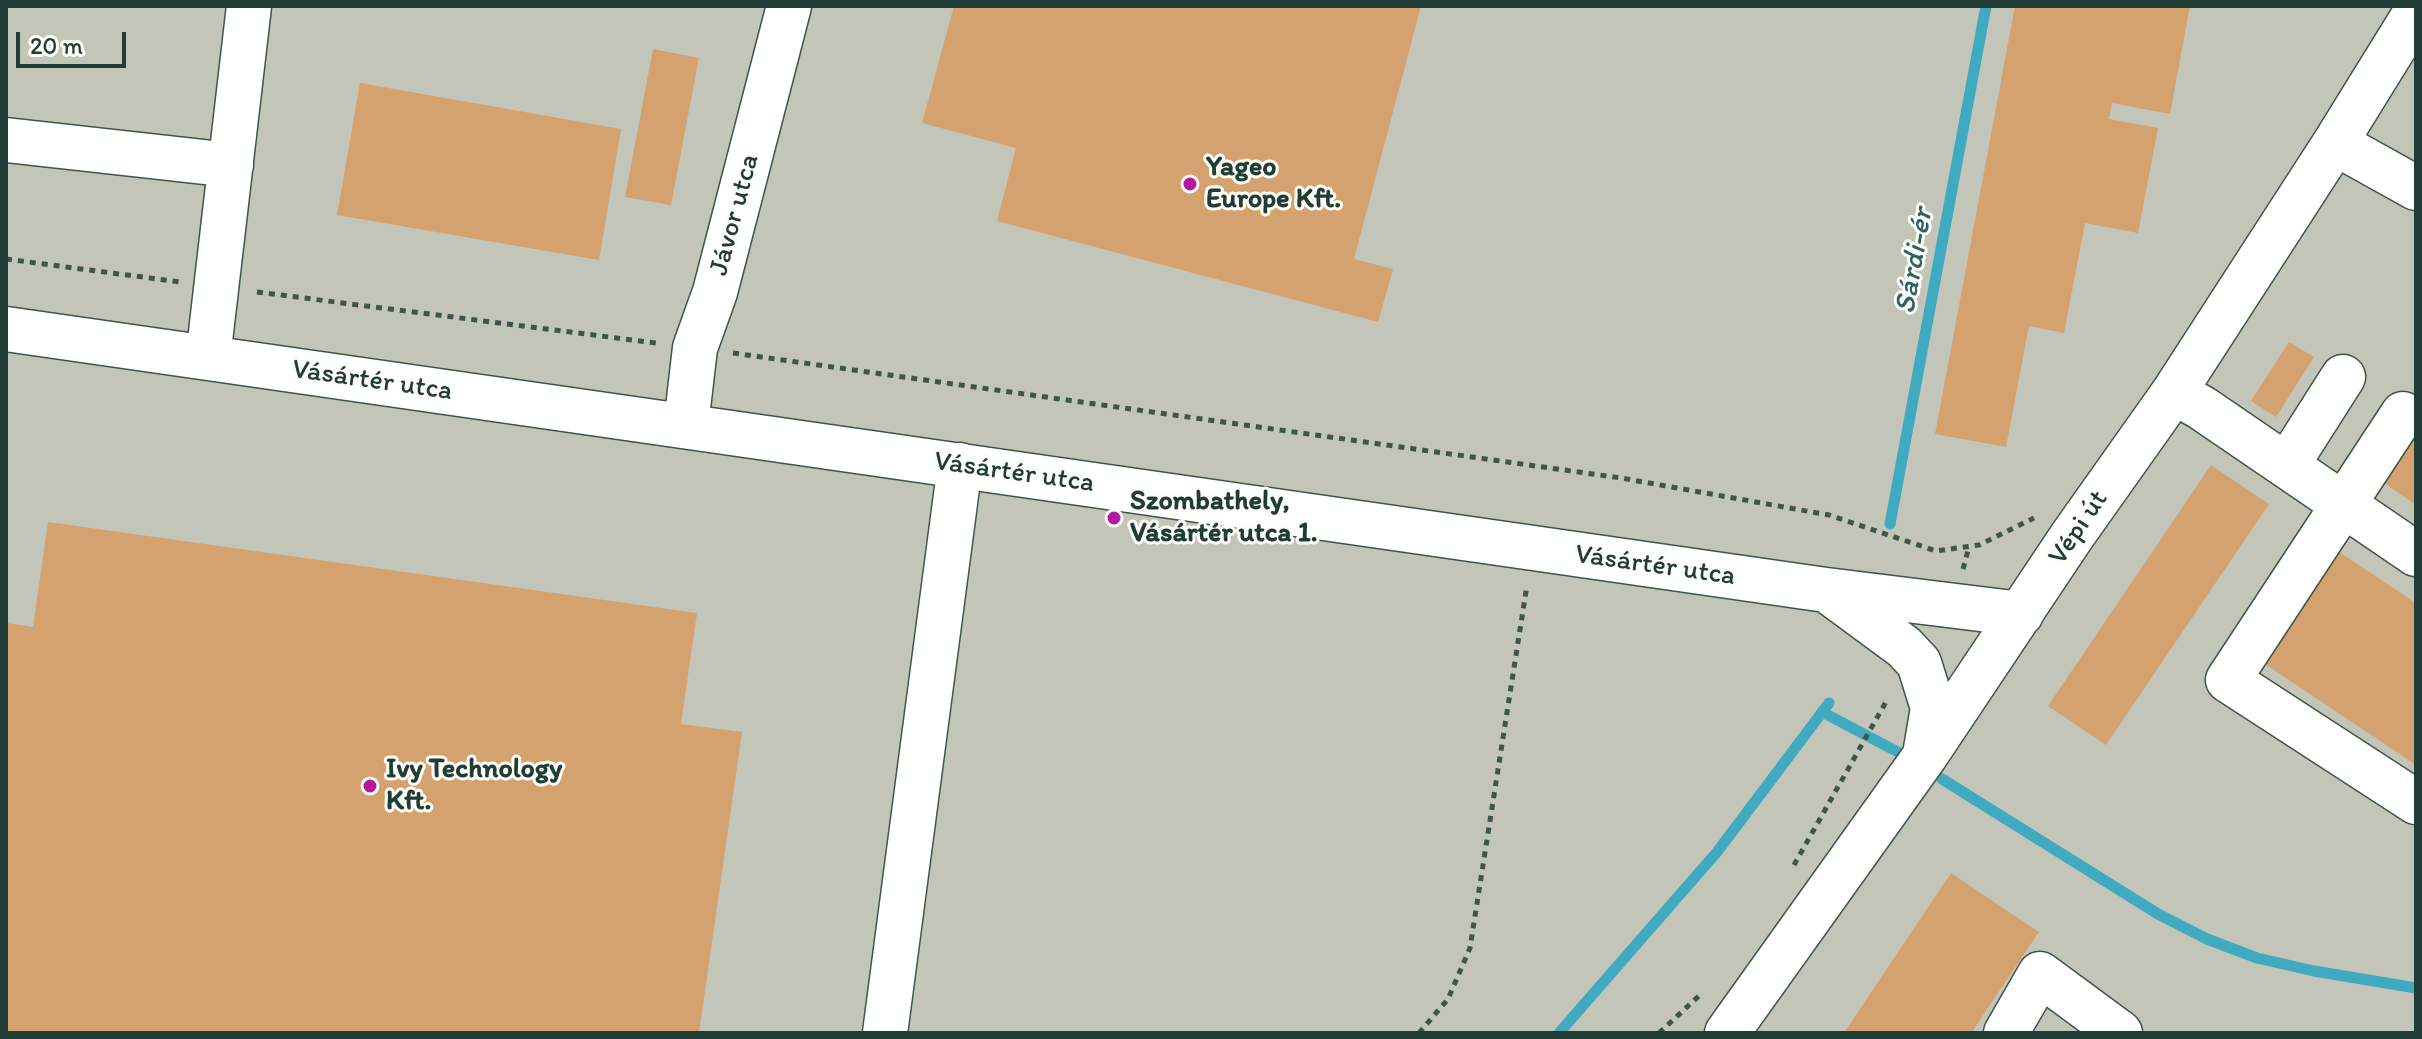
<!DOCTYPE html>
<html>
<head>
<meta charset="utf-8">
<style>
	body { margin:0 }
	#map { position:relative; width:2422px; height:1039px; overflow:hidden; background:#e9e3c2; font-family:Itim,sans-serif }
	canvas { display:block }
	.frame { position:absolute; inset:0; border:8px solid #1f3d34; pointer-events:none }
	.scale { position:absolute; left:16px; top:32px; width:110px; height:36px; box-sizing:border-box; border:4px solid #1f3d34; border-top:0; padding-left:10px; font-size:24px; line-height:28px; white-space:nowrap; color:#1f3d34; -webkit-text-stroke:6px #fdfcf7; paint-order:stroke }
</style>
</head>
<body>
<div id="map">
<canvas width="2422" height="1039"></canvas>
<div class="frame"></div>
<div class="scale">20 m</div>
</div>
<script>
const ctx = document.querySelector('canvas').getContext('2d');
ctx.lineJoin = 'round';
function fill(path, color) { ctx.fillStyle = color; ctx.fill(path, 'evenodd'); }
const shape = rows => new Path2D(rows.map(r => 'M' + r).join(''));
function stroke(path, color, width, dash) { ctx.strokeStyle = color; ctx.lineWidth = width; ctx.lineCap = dash ? 'butt' : 'round'; ctx.setLineDash(dash || []); ctx.stroke(path); }
function write(font, color, halo, rows, align = 'center') {
  ctx.font = font + ' Itim,sans-serif'; ctx.lineWidth = 6; ctx.setLineDash([]); ctx.textBaseline = 'middle'; ctx.strokeStyle = halo; ctx.fillStyle = color; for (const [text, x, y, turn = 0] of rows) {
    ctx.save(); ctx.translate(x, y); ctx.rotate((+turn || 0) * Math.PI / 180); ctx.textAlign = isNaN(turn) ? turn : align; if (halo) ctx.strokeText(text, 0, 0); ctx.fillText(text, 0, 0); ctx.restore();
  }
}
fill(shape([
	[6,6,2416,6,2416,1033,6,1033]
]), '#c4c5b9');
stroke(shape([
	[1890,524,1986,6],
	[1822,712,1898,752],
	[1942,779,2158,914,2207,939,2257,958,2314,971,2416,988],
	[1559,1033,1717,852,1829,703]
]), '#40aac0', 11);
fill(shape([
	[954,6,1421,6,1354,259,1393,269,1378,322,997,221,1016,148,922,123],
	[2015,6,2190,6,2170,114,2112,103,2109,119,2158,128,2138,233,2085,223,2064,333,2029,326,2006,447,1935,434],
	[653,49,699,58,671,205,625,197],
	[360,83,621,129,599,260,337,215],
	[2289,342,2314,357,2276,417,2251,401],
	[2416,420,2416,505,2377,478],
	[2211,465,2269,504,2106,745,2048,706],
	[48,522,697,613,681,724,742,732,699,1033,6,1033,6,623,33,627],
	[2333,548,2416,603,2416,765,2259,660],
	[1951,873,2039,932,1971,1033,1844,1033]
]), '#d4a26e');
const minor = shape([
	[6,140,231,165],
	[2335,143,2416,188],
	[6,329,1826,590,2021,614],
	[208,358,249,6],
	[2174,392,2202,408,2416,554],
	[2403,414,2228,680,2416,802],
	[686,425,695,348,715,292,789,6],
	[2287,465,2343,377],
	[1828,591,1904,647,1919,663,1933,708,1925,755],
	[885,1033,960,465],
	[1727,1033,1925,756,2072,536,2174,392,2335,143,2416,12],
	[2006,1033,2040,974,2120,1033]
]);
stroke(minor, '#3d5649', 47);
stroke(shape([
	[6,259,180,282],
	[257,292,656,343],
	[733,353,1621,478,1829,515,1936,551,1979,545,2034,518],
	[1963,569,1969,547],
	[1794,865,1887,700],
	[1419,1033,1448,999,1470,948,1527,585],
	[1659,1033,1702,993]
]), '#3d5649', 5, [6, 6]);
stroke(minor, '#fff', 44);
for (const [x, y, r, color] of [
	[1190,184,8,"#b5179e"],
	[1114,518,8,"#b5179e"],
	[370,786,8,"#b5179e"]
]) { const dot = new Path2D(); dot.arc(x, y, r, 0, 2 * Math.PI); ctx.fillStyle = color; ctx.fill(dot); stroke(dot, '#fdfcf7', 3); }
write('bold 28px', '#1f3d34', '#fdfcf7', [
	["Yageo",1206,168],
	["Europe Kft.",1206,200],
	["Szombathely,",1130,502],
	["Vásártér utca 1.",1130,534],
	["Ivy Technology",386,770],
	["Kft.",386,802]
], 'left');
write('28px', '#1f3d34', '#fdfcf7', [
	["Jávor utca",735,215,-75],
	["Vásártér utca",372,381,8],
	["Vásártér utca",1014,473,8],
	["Vépi út",2079,528,-56],
	["Vásártér utca",1655,566,8]
]);
write('italic 30px', '#2b6365', '#fdfcf7', [
	["Sárdi-ér",1915,261,-80]
]);
</script>
</body>
</html>
